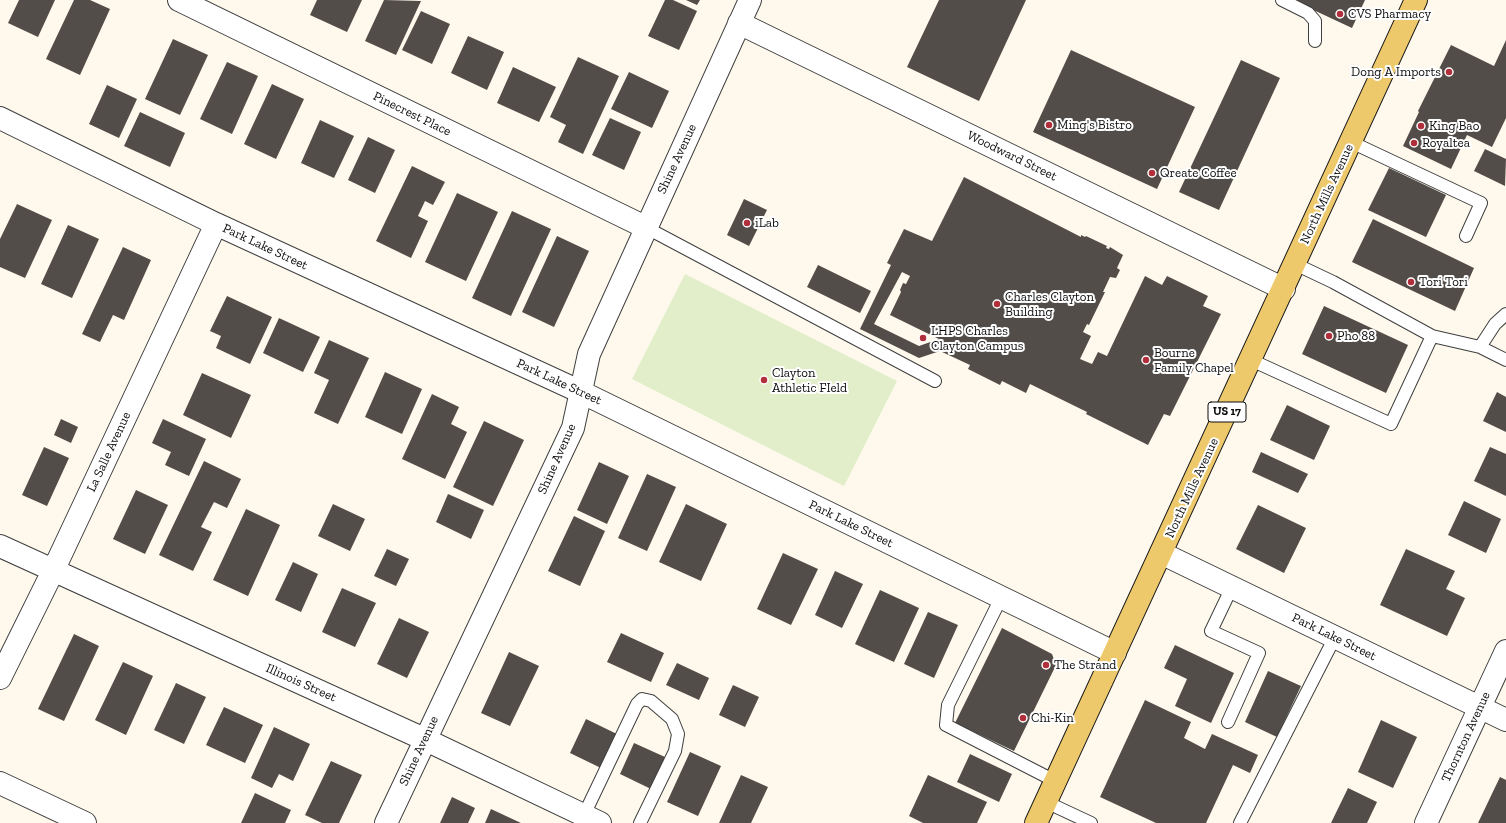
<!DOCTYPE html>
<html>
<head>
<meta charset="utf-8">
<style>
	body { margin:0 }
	canvas { display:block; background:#fef9ec }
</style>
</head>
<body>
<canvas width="1506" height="823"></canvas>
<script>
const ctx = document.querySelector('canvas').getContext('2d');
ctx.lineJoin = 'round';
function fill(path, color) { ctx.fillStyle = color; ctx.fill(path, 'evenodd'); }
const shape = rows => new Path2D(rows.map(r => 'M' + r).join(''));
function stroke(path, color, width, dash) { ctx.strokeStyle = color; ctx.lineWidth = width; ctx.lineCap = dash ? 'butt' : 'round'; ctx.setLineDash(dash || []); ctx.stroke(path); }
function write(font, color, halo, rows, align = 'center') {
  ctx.font = font + ' "Zilla Slab",serif'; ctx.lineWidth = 4; ctx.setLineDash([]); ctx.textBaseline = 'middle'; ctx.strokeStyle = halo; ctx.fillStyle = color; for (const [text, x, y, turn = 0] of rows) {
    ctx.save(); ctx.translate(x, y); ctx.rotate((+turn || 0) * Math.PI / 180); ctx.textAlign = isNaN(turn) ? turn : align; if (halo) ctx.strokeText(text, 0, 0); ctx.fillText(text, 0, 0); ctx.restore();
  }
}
fill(shape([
	[685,274,897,381,844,486,632,379]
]), '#e2edc9');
fill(shape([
	[19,0,55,0,38,37,8,23],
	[74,0,90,0,110,9,80,75,46,59],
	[317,0,362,0,347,32,310,15],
	[384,0,421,1,396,55,365,41],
	[665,0,673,0,697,11,679,50,648,36],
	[686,0,700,0,697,5],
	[939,0,1026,0,979,101,907,67],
	[1292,0,1365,0,1352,28],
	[421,11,450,24,432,64,402,50],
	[468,36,504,52,487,90,451,73],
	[173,39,208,55,180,115,145,99],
	[1506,40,1506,118,1492,147,1467,135,1451,169,1403,146,1419,112,1418,111,1451,45,1494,66],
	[1071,50,1195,107,1157,189,1033,132],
	[578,57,619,76,583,154,558,142,566,125,550,117],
	[1241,60,1280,78,1219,210,1179,192],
	[227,62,258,76,232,134,200,119],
	[513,67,556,87,539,122,497,103],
	[629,72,669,91,652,128,611,109],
	[272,84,304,99,276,159,244,144],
	[107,85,137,99,119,138,89,124],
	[140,112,185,133,170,167,124,146],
	[610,118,641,132,624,170,592,155],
	[320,120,354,136,334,178,301,163],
	[368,137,395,150,375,193,348,180],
	[1485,149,1506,159,1505,186,1474,171],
	[412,166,445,182,433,205,425,201,418,216,428,221,411,258,376,241],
	[1389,168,1446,195,1426,237,1368,210],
	[964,177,1081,237,1081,235,1085,237,1086,236,1107,246,1106,248,1109,249,1110,247,1123,255,1117,268,1120,270,1116,278,1110,277,1103,292,1105,292,1089,325,1087,324,1083,332,1091,336,1080,359,1092,364,1098,352,1107,356,1145,276,1162,285,1167,276,1208,296,1203,306,1221,314,1170,416,1164,414,1148,445,1086,414,1087,412,1030,384,1026,393,1002,381,1000,385,968,369,970,365,940,351,919,358,860,329,891,265,887,263,904,229,932,241],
	[902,272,910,276,906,284,903,283,900,290,901,292,890,315,939,339,919,346,874,324],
	[457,193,498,212,466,281,425,262],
	[744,199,767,210,749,246,727,235],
	[17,204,52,220,25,278,0,267,0,239],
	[512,211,551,229,511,316,472,298],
	[1373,219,1474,268,1455,311,1352,262],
	[68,225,99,239,72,298,41,284],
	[557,236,589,251,554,327,522,312],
	[123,247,151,260,124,320,113,315,100,342,82,334],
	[818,265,871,291,860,313,807,287],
	[227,296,272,317,250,364,216,348,221,336,210,331],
	[1324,306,1408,345,1386,393,1302,354],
	[279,318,320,337,303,372,263,353],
	[329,340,369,358,338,424,314,413,329,380,314,373],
	[385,372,422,389,402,434,365,417],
	[202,373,251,395,231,438,183,415],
	[1497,392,1506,397,1506,432,1483,421],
	[432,394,459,407,451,424,467,432,445,479,402,459],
	[1287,405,1330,426,1314,460,1270,440],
	[61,419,78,427,71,443,54,435],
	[163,419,206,439,189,476,165,465,171,452,152,443],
	[484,421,524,440,493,506,453,487],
	[44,447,69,458,47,506,22,495],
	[1490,447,1506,454,1506,496,1474,481],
	[1261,452,1308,474,1298,493,1252,472],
	[204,461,241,479,227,508,214,502,201,527,212,532,193,571,159,555],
	[599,462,629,476,607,524,577,510],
	[647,474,676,487,647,551,618,538],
	[136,490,168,505,145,554,113,539],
	[448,494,484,510,471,539,436,522],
	[1464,501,1501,519,1486,553,1448,535],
	[333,504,365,519,350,551,318,536],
	[686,504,727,524,701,581,659,562],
	[1258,505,1306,528,1284,573,1236,549],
	[246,509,280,525,248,596,213,580],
	[574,516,605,531,580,586,548,571],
	[387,549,409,559,396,586,374,576],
	[1406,549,1455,571,1446,589,1465,598,1447,636,1380,605],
	[783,553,818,569,791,625,757,609],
	[293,562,318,574,301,612,275,600],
	[835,571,863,584,842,628,815,615],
	[342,588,376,603,355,647,322,632],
	[880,590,919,608,894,662,855,644],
	[928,612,958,625,934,678,904,664],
	[399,618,429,632,407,678,377,664],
	[1002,628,1052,654,1056,665,1014,751,955,723],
	[621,633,664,653,651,682,607,662],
	[74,634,99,646,64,721,38,709],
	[1175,645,1234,673,1211,723,1175,706,1187,679,1164,668],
	[509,652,539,666,510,726,481,713],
	[123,662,153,676,126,735,95,720],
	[677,663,709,678,699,700,666,685],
	[1268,671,1301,686,1277,737,1245,722],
	[176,683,206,697,184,744,154,730],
	[733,685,759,697,745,727,719,715],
	[1145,700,1191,722,1184,738,1205,749,1212,734,1258,755,1250,773,1233,765,1206,823,1156,823,1100,797],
	[224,707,263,725,245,763,206,745],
	[586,719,619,735,603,769,570,753],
	[1381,720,1417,737,1393,788,1358,772],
	[274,727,310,744,293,781,279,774,272,788,251,778],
	[634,743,665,757,651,789,620,774],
	[690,752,721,766,698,816,667,802],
	[970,754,1012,774,999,802,957,782],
	[331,761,362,775,339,823,322,823,305,815],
	[741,775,768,787,751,823,719,823],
	[928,775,987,802,977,823,923,823,909,816],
	[1500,777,1506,780,1506,823,1478,823],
	[1348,788,1377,802,1367,823,1331,823],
	[255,793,291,810,285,823,241,823],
	[452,797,475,808,468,823,440,823],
	[491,809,521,823,485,823]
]), '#534d49');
const lane = shape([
	[1282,0,1308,13,1315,21,1315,41],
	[1351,142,1481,203,1466,236],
	[645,227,935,381],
	[1295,264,1333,282,1432,336,1480,347,1506,360],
	[1480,347,1495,324,1506,314],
	[1251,360,1391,424,1432,336],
	[1001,598,948,705,946,725,1055,781],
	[1228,722,1259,653,1211,631,1232,587],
	[1046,802,1091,823],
	[584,815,637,704,642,699,651,701,672,719,678,734,675,751,640,823],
	[1240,823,1335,637]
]);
const street = shape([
	[179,0,645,227],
	[739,23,1284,289],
	[0,118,216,224,581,392,1115,653],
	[0,546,424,739,600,823],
	[1161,553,1506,720],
	[0,678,53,571,216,224],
	[0,783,85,823],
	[386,823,573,428,589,354,750,0],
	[1426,823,1506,651]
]);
const primary = shape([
	[1036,823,1416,0]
]);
stroke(lane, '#3f3f3f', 14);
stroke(street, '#3f3f3f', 24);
stroke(primary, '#1d1d1d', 24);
stroke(lane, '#fff', 12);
stroke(street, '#fff', 22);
stroke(primary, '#eec96b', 22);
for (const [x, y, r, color] of [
	[1340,14,4,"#b12f3a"],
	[1449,72,4,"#b12f3a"],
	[1049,125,4,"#b12f3a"],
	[1421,126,4,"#b12f3a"],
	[1414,143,4,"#b12f3a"],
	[1152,173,4,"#b12f3a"],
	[747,223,4,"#b12f3a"],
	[1411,282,4,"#b12f3a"],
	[997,304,4,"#b12f3a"],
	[1329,336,4,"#b12f3a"],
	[923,338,4,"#b12f3a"],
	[1146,360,4,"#b12f3a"],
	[764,380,4,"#b12f3a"],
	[1046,665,4,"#b12f3a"],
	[1023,718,4,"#b12f3a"]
]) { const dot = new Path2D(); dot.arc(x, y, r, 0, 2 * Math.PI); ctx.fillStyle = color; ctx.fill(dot); stroke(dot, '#fff', 1.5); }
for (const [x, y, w] of [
	[1227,412,38]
]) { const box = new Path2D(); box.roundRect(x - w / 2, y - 10, w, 20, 3); ctx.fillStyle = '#fff'; ctx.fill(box); stroke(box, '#0c0c0c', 1); }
write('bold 12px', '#0c0c0c', null, [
	["US 17",1227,412]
]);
write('13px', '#0c0c0c', '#fff', [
	["CVS Pharmacy",1348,14],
	["Dong A Imports",1441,72,"right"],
	["Ming's Bistro",1057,125],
	["King Bao",1429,126],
	["Royaltea",1422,143],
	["Qreate Coffee",1160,173],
	["iLab",755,223],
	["Tori Tori",1419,282],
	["Charles Clayton",1005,297],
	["Building",1005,312],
	["LHPS Charles",931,331],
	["Clayton Campus",931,346],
	["Pho 88",1337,336],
	["Bourne",1154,353],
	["Family Chapel",1154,368],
	["Clayton",772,373],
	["Athletic FIeld",772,388],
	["The Strand",1054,665],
	["Chi-Kin",1031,718]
], 'left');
write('13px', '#0c0c0c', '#fff', [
	["Pinecrest Place",412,114,26],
	["Woodward Street",1012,156,26],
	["Shine Avenue",677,159,-65],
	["North Mills Avenue",1327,194,-65],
	["Park Lake Street",265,247,25],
	["Park Lake Street",559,382,25],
	["La Salle Avenue",109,452,-65],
	["Shine Avenue",557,459,-66],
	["North Mills Avenue",1192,488,-65],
	["Park Lake Street",851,524,26],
	["Park Lake Street",1334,637,26],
	["Illinois Street",301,683,24],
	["Thornton Avenue",1466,737,-65],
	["Shine Avenue",419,751,-65]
]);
</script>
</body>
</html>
